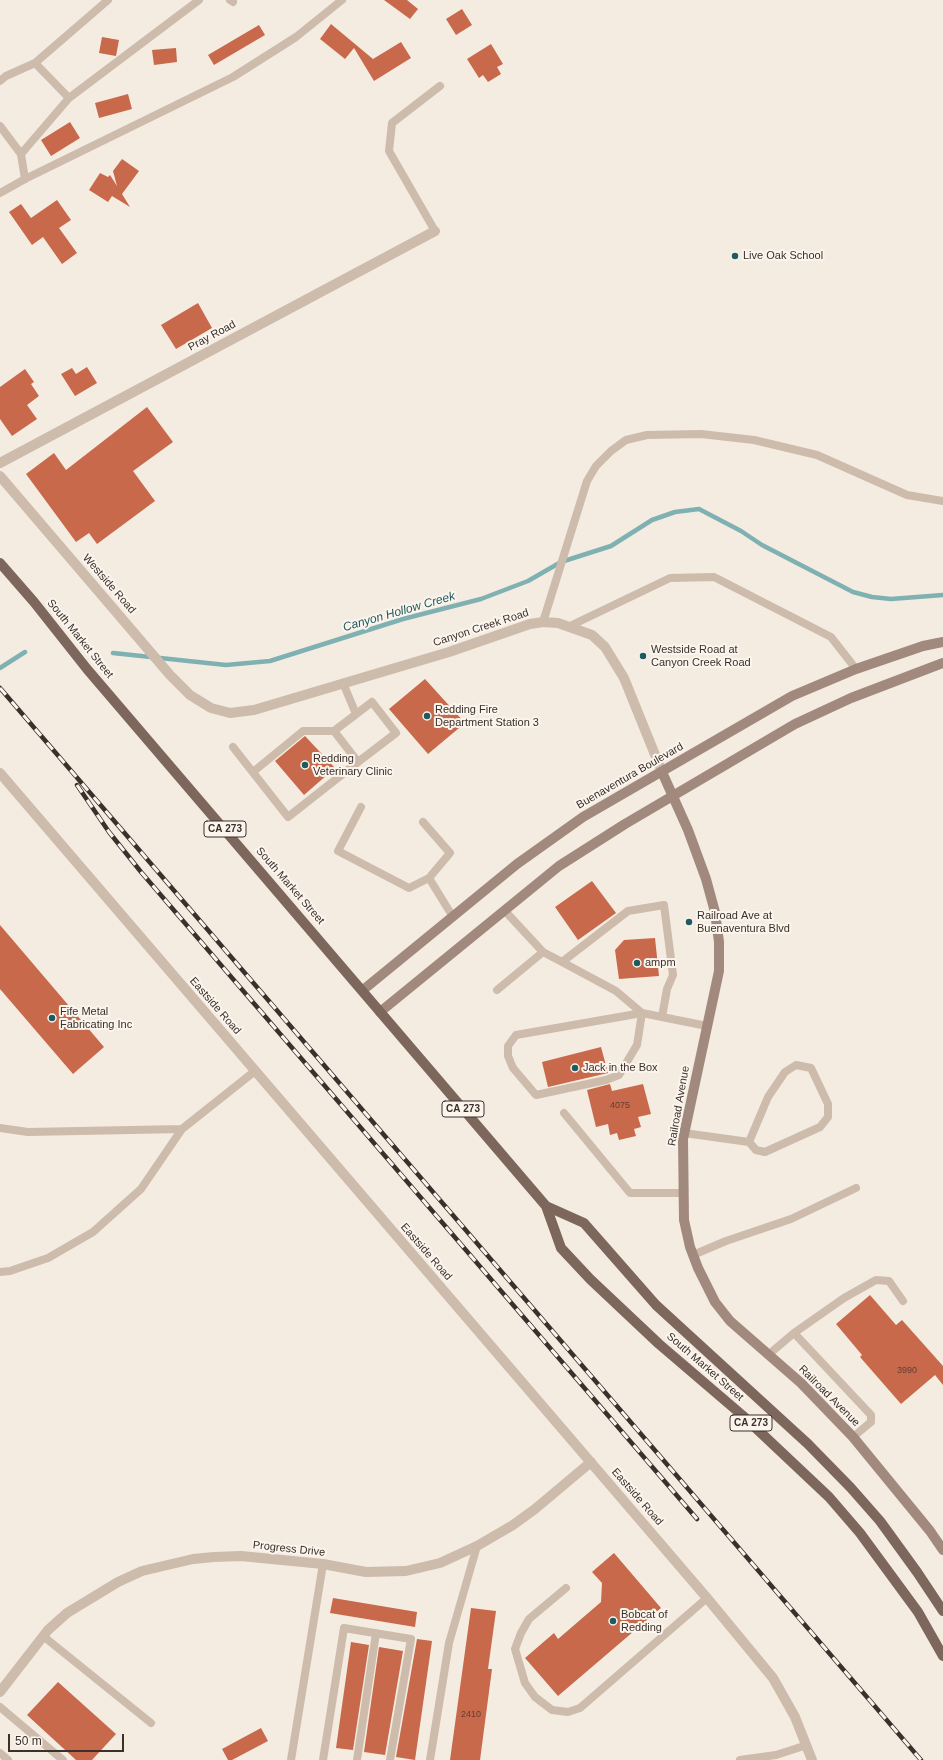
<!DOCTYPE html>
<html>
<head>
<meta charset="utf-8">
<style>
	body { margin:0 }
	#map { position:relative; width:943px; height:1760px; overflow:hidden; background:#f4ebe1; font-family:Arial,sans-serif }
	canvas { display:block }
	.scale { position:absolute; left:8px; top:1734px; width:116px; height:18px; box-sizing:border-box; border:2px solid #3b302b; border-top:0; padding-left:5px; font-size:12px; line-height:14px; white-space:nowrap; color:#3b302b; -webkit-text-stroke:3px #fbf5ee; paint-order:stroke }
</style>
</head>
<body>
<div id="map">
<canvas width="943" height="1760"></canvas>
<div class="scale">50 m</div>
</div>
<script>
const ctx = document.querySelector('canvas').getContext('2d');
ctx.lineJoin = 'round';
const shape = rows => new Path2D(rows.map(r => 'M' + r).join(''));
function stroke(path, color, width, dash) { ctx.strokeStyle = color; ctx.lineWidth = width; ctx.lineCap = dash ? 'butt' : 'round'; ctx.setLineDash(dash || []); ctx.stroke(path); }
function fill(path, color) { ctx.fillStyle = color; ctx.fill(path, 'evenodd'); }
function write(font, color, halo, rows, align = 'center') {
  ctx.font = font + ' Arial,sans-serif'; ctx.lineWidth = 4; ctx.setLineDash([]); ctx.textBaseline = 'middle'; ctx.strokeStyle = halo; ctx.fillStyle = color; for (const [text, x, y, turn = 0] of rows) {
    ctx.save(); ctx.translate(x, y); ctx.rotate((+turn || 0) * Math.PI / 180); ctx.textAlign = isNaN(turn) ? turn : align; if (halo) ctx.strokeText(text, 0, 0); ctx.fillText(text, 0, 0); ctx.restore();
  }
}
stroke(shape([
	[113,653,226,665,270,661,403,619,481,599,528,581,561,562,611,546,652,520,675,512,699,509,741,531,762,545,853,592,872,597,891,599,943,595],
	[0,668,25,652]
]), '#7fb0b2', 4.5);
fill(shape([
	[384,0,407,0,418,9,410,19],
	[462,9,472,25,456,35,446,19],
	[331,24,373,59,401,42,411,58,374,81,354,48,345,59,320,39],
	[259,25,265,35,214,65,208,55],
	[102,37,119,40,116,56,99,53],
	[491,44,503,64,497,67,501,74,488,82,483,75,479,78,467,59],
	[176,48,177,62,154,65,152,50],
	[128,94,132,109,99,118,95,103],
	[70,122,80,138,51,156,41,140],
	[122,159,139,171,122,194,130,207,112,196,108,202,89,190,100,173,108,177,110,175,117,186,113,171],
	[57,200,71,220,59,228,77,253,62,264,43,237,32,245,9,212,21,204,31,218],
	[198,303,212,328,176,349,161,325],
	[87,367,97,383,75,396,61,374,72,368,76,374],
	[25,369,34,382,31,384,39,396,27,405,37,419,12,436,0,419,0,387],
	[147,407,173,442,133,471,155,501,97,544,89,533,76,542,26,474,54,453,66,470],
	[425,679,465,723,428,754,389,709],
	[305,736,335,768,304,795,275,761],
	[592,881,616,913,578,940,555,907],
	[0,925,104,1047,73,1074,0,989],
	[655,938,659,976,619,979,615,950,624,940],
	[601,1047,608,1073,548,1087,542,1062],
	[610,1084,612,1091,643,1084,651,1114,638,1117,641,1127,634,1129,636,1136,619,1140,617,1133,610,1135,608,1124,596,1127,587,1090],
	[870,1295,896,1325,902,1320,943,1366,943,1385,935,1375,901,1404,860,1357,862,1355,836,1324],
	[614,1553,661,1608,558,1696,525,1658,554,1633,558,1639,601,1602,602,1583,592,1572],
	[333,1598,417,1612,415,1627,330,1613],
	[471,1608,496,1611,488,1669,492,1669,480,1760,450,1760],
	[417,1639,432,1641,415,1760,396,1757],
	[351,1642,369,1645,353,1750,336,1748],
	[379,1647,403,1651,385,1755,364,1752],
	[58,1682,116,1734,92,1760,76,1760,27,1715],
	[261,1728,268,1741,232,1760,228,1760,222,1749]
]), '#c8694b');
stroke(shape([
	[230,0,233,2],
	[35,63,69,98,199,0],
	[0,81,6,76,35,63,108,0],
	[0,126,21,154],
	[25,179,21,154,69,98],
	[0,193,25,179,233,77,296,37,342,0],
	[435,231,389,151,392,123,440,86],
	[543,622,587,481,596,466,611,451,626,440,647,435,701,434,754,440,817,455,907,495,943,501],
	[570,626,670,578,714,577,831,637,856,669],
	[343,683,356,714],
	[372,702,396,733,358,762,334,731,372,702],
	[233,747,288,817,358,762],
	[253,772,303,731,334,731],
	[361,807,338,851,409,888,429,878,453,917],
	[423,822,450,853,429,878],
	[505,911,543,952,562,962],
	[497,990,543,952],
	[662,1017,667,989,673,975,664,905,628,911,562,962,616,991,642,1013,637,1045,619,1075,606,1080,536,1095,513,1068,508,1056,508,1046,516,1035,642,1013,707,1026],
	[564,1113,630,1193,682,1193],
	[0,1128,28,1132,182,1129],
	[684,1133,749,1142,756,1150,765,1152,820,1127,828,1117,828,1104,811,1068,796,1065,785,1072,768,1097,749,1142],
	[693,1255,726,1241,791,1219,856,1188],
	[0,1272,10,1271,48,1258,93,1232,141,1189,182,1129,255,1071],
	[768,1355,794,1333],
	[853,1437,871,1422,871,1415,794,1333,844,1298,876,1280,889,1281,903,1301],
	[566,1588,529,1619,521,1633,515,1649,525,1683,535,1697,552,1710,568,1712,580,1708,707,1598],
	[43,1636,151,1723],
	[0,1707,63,1760],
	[0,1753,8,1760],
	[291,1760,323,1564],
	[323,1760,344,1628,411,1639,390,1760],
	[357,1760,376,1633],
	[430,1760,449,1643,477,1546],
	[740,1760,776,1755,807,1745]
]), '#cdbbac', 8);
stroke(shape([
	[0,463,435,231],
	[0,1692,48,1630,67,1613,118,1582,142,1571,193,1559,214,1557,241,1556,323,1564,366,1572,406,1571,440,1563,477,1546,513,1525,535,1509,591,1462]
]), '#cdbbac', 10);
stroke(shape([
	[0,476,170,675,190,695,211,708,230,713,254,710,449,652,530,624,543,622,558,623,592,635,605,647,624,678,662,772],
	[0,773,707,1598,773,1678,795,1717,812,1760]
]), '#cdbbac', 10);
stroke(shape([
	[662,772,688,830,706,879,715,912,719,942,719,971,683,1139,684,1220,690,1247,698,1268,715,1302,730,1321,801,1383,853,1437,930,1531,943,1550],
	[363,990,517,864,583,817,792,696,856,669,923,646,943,642],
	[380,1012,559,866,625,824,795,724,851,698,943,663]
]), '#a18a7d', 10);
stroke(shape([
	[0,563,34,602,87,669,546,1206,561,1248,590,1279,659,1344,742,1415,829,1497,860,1533,918,1612,943,1656],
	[546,1206,584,1223,656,1305,808,1444,851,1488,880,1521,917,1572,943,1611]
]), '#7d675c', 10);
const rail = shape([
	[0,688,921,1760],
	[77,785,109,832,141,872,697,1519]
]);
stroke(rail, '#3b302b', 4.5);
stroke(rail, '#fbf5ee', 3, [9]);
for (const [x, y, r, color] of [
	[735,256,4,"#1f5a5e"],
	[643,656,4,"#1f5a5e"],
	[427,716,4,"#1f5a5e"],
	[305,765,4,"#1f5a5e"],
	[689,922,4,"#1f5a5e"],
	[637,963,4,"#1f5a5e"],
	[52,1018,4,"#1f5a5e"],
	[575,1068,4,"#1f5a5e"],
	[613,1621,4,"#1f5a5e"]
]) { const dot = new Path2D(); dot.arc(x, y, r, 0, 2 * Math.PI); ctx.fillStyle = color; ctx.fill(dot); stroke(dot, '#fbf5ee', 1.5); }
write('9px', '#5e3e33', null, [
	["4075",620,1106],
	["3990",907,1371],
	["2410",471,1715]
]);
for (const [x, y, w] of [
	[225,829,42],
	[463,1109,42],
	[751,1423,42]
]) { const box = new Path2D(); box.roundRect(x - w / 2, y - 8, w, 16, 3); ctx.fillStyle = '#fbf5ee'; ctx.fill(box); stroke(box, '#3b302b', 1); }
write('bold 10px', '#3b302b', null, [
	["CA 273",225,829],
	["CA 273",463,1109],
	["CA 273",751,1423]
]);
write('11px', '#3b302b', '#fbf5ee', [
	["Live Oak School",743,256],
	["Westside Road at",651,650],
	["Canyon Creek Road",651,663],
	["Redding Fire",435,710],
	["Department Station 3",435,723],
	["Redding",313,759],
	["Veterinary Clinic",313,772],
	["Railroad Ave at",697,916],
	["Buenaventura Blvd",697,929],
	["ampm",645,963],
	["Fife Metal",60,1012],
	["Fabricating Inc",60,1025],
	["Jack in the Box",583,1068],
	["Bobcat of",621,1615],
	["Redding",621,1628]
], 'left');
write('11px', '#3b302b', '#fbf5ee', [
	["Pray Road",212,336,-28],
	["Westside Road",109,584,49],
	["Canyon Creek Road",481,628,-18],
	["South Market Street",80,639,51],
	["Buenaventura Boulevard",630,776,-30],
	["South Market Street",290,886,49],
	["Eastside Road",215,1006,49],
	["Railroad Avenue",679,1106,-80],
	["Eastside Road",426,1252,49],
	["South Market Street",705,1367,41],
	["Railroad Avenue",829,1396,45],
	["Eastside Road",637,1497,49],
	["Progress Drive",289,1549,6]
]);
write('italic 12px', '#1f5a5e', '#fbf5ee', [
	["Canyon Hollow Creek",399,612,-16]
]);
</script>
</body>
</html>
